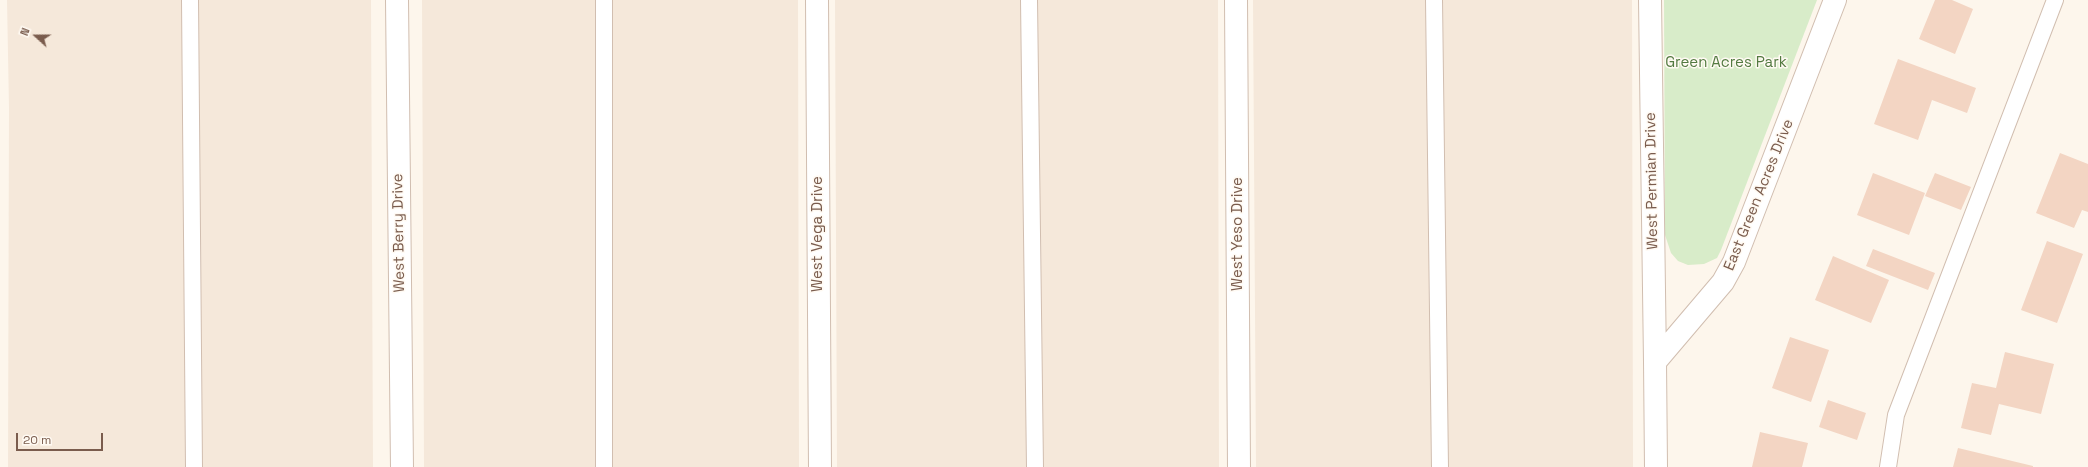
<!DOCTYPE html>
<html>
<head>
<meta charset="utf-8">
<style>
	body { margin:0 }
	#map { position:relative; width:2088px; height:467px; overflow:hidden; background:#fdf6ec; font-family:"Space Grotesk",sans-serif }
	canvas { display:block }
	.north { position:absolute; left:16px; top:16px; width:40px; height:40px; -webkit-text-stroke:3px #fffaf3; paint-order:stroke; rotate:291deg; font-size:11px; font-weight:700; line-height:16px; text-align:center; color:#7a5c4d }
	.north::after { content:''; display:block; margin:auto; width:14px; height:18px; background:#7a5c4d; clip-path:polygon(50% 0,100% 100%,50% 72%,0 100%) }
	.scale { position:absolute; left:16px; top:433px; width:87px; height:18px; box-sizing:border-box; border:2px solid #7a5c4d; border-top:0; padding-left:5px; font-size:12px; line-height:14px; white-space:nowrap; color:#7a5c4d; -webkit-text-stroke:3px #fffaf3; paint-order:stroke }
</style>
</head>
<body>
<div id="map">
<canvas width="2088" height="467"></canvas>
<div class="north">N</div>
<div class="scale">20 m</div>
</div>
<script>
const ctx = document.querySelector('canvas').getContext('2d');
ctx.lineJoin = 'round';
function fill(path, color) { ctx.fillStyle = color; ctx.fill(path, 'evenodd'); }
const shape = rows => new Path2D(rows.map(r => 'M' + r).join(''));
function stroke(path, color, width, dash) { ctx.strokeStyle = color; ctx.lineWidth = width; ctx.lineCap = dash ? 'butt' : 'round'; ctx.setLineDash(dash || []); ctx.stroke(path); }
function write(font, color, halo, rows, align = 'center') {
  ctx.font = font + ' "Space Grotesk",sans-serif'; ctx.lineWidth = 3; ctx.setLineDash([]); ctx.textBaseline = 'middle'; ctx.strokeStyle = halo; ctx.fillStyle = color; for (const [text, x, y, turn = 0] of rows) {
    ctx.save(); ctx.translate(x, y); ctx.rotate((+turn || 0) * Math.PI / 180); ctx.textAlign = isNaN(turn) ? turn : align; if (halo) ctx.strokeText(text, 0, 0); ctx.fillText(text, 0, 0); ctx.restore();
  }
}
fill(shape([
	[7,0,371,0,373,467,8,467,9,108],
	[422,0,798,0,799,467,424,467],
	[835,0,1218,0,1219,467,837,467],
	[1253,0,1632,0,1633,467,1256,467]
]), '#f5e8da');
fill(shape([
	[1664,0,1817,0,1721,250,1717,258,1704,264,1688,265,1678,261,1671,253,1665,235]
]), '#d8ecc9');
fill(shape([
	[1935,0,1952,0,1973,9,1955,54,1919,39],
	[1898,59,1976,88,1967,113,1932,100,1918,140,1874,124],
	[2060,153,2088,164,2088,212,2082,210,2074,228,2036,213],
	[1873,173,1925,193,1909,235,1857,215],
	[1935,173,1971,187,1961,210,1925,196],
	[2047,241,2083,254,2057,323,2021,310],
	[1873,249,1935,273,1928,290,1866,266],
	[1833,256,1889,280,1871,323,1815,300],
	[1790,337,1829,350,1811,402,1772,388],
	[2005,352,2054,364,2041,414,1999,404,1991,435,1961,428,1972,383,1996,388],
	[1828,400,1866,413,1857,440,1819,427],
	[1760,432,1808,443,1802,467,1752,467],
	[1958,448,2033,466,2033,467,1953,467]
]), '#f3d5c3');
const lane = shape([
	[190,0,194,467],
	[1029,0,1035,467],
	[1434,0,1440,467],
	[604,467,604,0],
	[1888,467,1896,415,2055,0]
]);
const street = shape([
	[397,0,402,467],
	[817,0,820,467],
	[1236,0,1239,467],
	[1650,0,1655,362],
	[1656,467,1655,362,1723,282,1734,262,1835,0]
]);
stroke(lane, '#d1beb0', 18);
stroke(street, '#d1beb0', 24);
stroke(lane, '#fff', 16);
stroke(street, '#fff', 22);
write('15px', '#537a41', '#fffaf3', [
	["Green Acres Park",1726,63]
]);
write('15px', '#7a5c4d', '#fffaf3', [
	["West Permian Drive",1652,181,-91],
	["East Green Acres Drive",1759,195,-68],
	["West Berry Drive",399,233,-91],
	["West Vega Drive",818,234,-90],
	["West Yeso Drive",1238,234,-90]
]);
</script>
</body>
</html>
